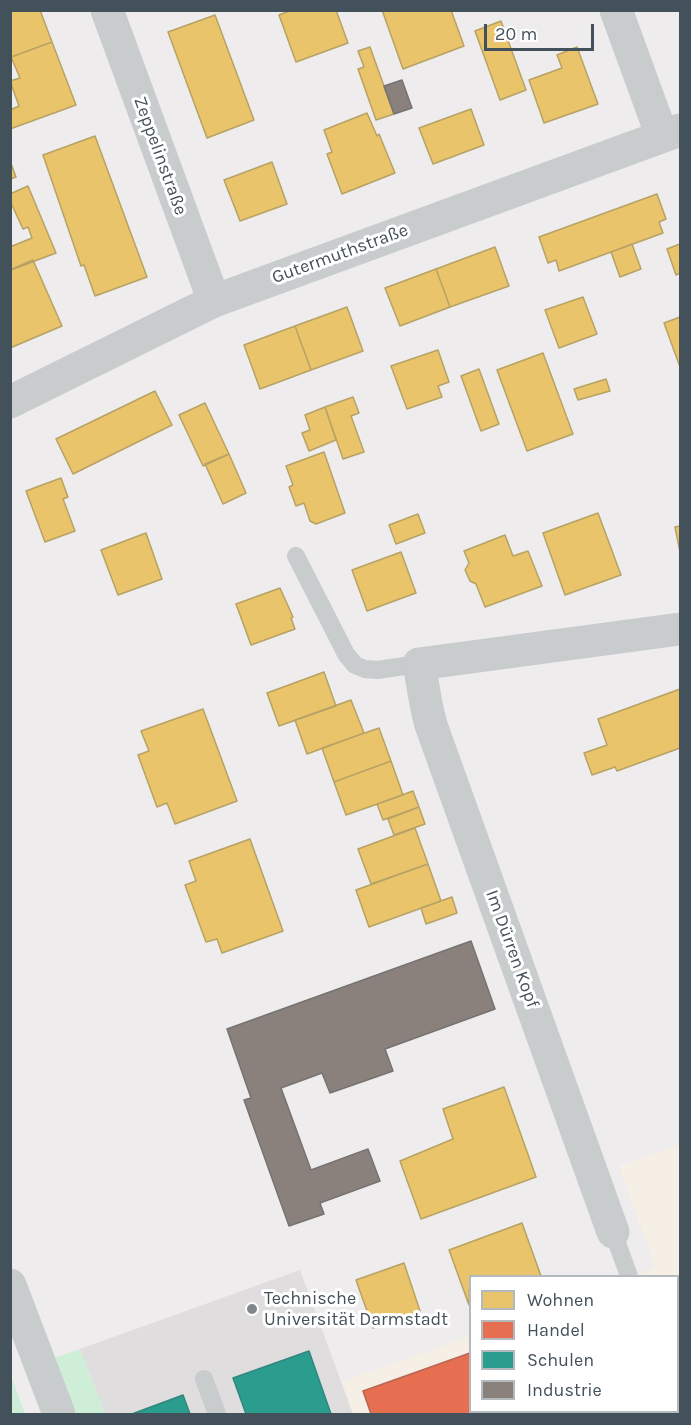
<!DOCTYPE html>
<html>
<head>
<meta charset="utf-8">
<style>
	body { margin:0 }
	#map { position:relative; width:691px; height:1425px; overflow:hidden; background:#eeecec; font-family:Karla,sans-serif }
	canvas { display:block }
	.frame { position:absolute; inset:0; border:12px solid #43515a; pointer-events:none }
	.legend { position:absolute; left:469px; top:1275px; width:210px; height:138px; box-sizing:border-box; background:#fff; border:2px solid #b4b9bd; margin:0; padding:8px 10px; list-style:none; font-size:18px; color:#43515a }
	.legend li { display:flex; align-items:center; gap:12px; height:30px }
	.legend b { width:30px; border:2px solid #b4b9bd }
	.scale { position:absolute; left:484px; top:24px; width:110px; height:27px; box-sizing:border-box; border:3px solid #43515a; border-top:0; padding-left:8px; font-size:18px; line-height:21px; white-space:nowrap; color:#43515a; -webkit-text-stroke:4px #fff; paint-order:stroke }
</style>
</head>
<body>
<div id="map">
<canvas width="691" height="1425"></canvas>
<div class="frame"></div>
<ul class="legend">
<li><b style="height:16px;background:#e9c46a"></b>Wohnen</li>
<li><b style="height:16px;background:#e76f51"></b>Handel</li>
<li><b style="height:16px;background:#2a9d8f"></b>Schulen</li>
<li><b style="height:16px;background:#8a817c"></b>Industrie</li>
</ul>
<div class="scale">20 m</div>
</div>
<script>
const ctx = document.querySelector('canvas').getContext('2d');
ctx.lineJoin = 'round';
function fill(path, color) { ctx.fillStyle = color; ctx.fill(path, 'evenodd'); }
const shape = rows => new Path2D(rows.map(r => 'M' + r).join(''));
function stroke(path, color, width, dash) { ctx.strokeStyle = color; ctx.lineWidth = width; ctx.lineCap = dash ? 'butt' : 'round'; ctx.setLineDash(dash || []); ctx.stroke(path); }
function write(font, color, halo, rows, align = 'center') {
  ctx.font = font + ' Karla,sans-serif'; ctx.lineWidth = 6; ctx.setLineDash([]); ctx.textBaseline = 'middle'; ctx.strokeStyle = halo; ctx.fillStyle = color; for (const [text, x, y, turn = 0] of rows) {
    ctx.save(); ctx.translate(x, y); ctx.rotate((+turn || 0) * Math.PI / 180); ctx.textAlign = isNaN(turn) ? turn : align; if (halo) ctx.strokeText(text, 0, 0); ctx.fillText(text, 0, 0); ctx.restore();
  }
}
fill(shape([
	[680,1144,680,1414,353,1414,341,1382,470,1336,470,1412,678,1412,678,1276,634,1276,656,1268,619,1166]
]), '#f6efe6');
fill(shape([
	[300,1270,353,1414,105,1414,80,1349]
]), '#dfddde');
fill(shape([
	[80,1349,105,1414,76,1414,55,1358],
	[10,1376,11,1376,25,1414,11,1414]
]), '#cfeed7');
const homes = shape([
	[10,10,40,10,52,42,11,57,10,10],
	[292,10,336,10,348,43,296,62,279,15,292,10],
	[382,10,451,10,464,46,403,69,382,10],
	[215,15,254,120,207,138,168,32,215,15],
	[501,21,526,90,500,100,475,31,501,21],
	[52,42,76,105,10,129,10,110,19,106,10,81,20,78,11,57,52,42],
	[370,47,394,114,376,120,358,69,364,67,358,51,370,47],
	[577,47,598,104,544,123,529,80,562,68,557,55,577,47],
	[471,109,484,145,433,164,419,128,471,109],
	[367,113,377,136,379,134,395,173,342,194,327,154,332,152,324,130,367,113],
	[95,136,147,277,95,296,84,265,81,266,43,155,95,136],
	[10,161,16,177,10,179,10,161],
	[272,162,287,204,240,221,224,180,272,162],
	[28,186,56,253,11,270,10,247,32,238,28,227,23,229,10,201,10,194,28,186],
	[657,194,666,219,659,222,663,233,559,271,556,260,548,263,539,237,657,194],
	[632,244,641,269,620,277,611,252,632,244],
	[680,244,680,273,676,275,667,249,680,244],
	[495,247,509,286,450,307,436,269,495,247],
	[33,260,62,326,10,348,10,270,33,260],
	[436,269,450,307,400,326,385,288,436,269],
	[583,297,597,334,559,348,545,310,583,297],
	[347,307,363,351,311,370,295,326,347,307],
	[680,317,680,367,664,323,680,317],
	[295,326,311,370,260,389,244,345,295,326],
	[438,350,449,382,438,386,442,397,407,409,391,366,438,350],
	[543,353,573,434,527,451,497,370,543,353],
	[479,369,499,424,481,431,461,376,479,369],
	[606,379,610,391,578,400,574,389,606,379],
	[155,391,172,425,73,474,56,439,155,391],
	[353,397,359,413,351,416,364,452,343,459,325,407,353,397],
	[205,403,229,454,203,466,179,415,205,403],
	[325,407,336,440,309,451,302,433,310,430,305,415,325,407],
	[324,452,345,513,316,524,310,521,304,503,296,506,289,487,293,485,286,466,324,452],
	[229,454,246,493,223,504,205,464,229,454],
	[61,478,68,497,63,499,75,531,45,542,26,491,61,478],
	[598,513,621,575,565,595,543,533,598,513],
	[418,514,425,533,396,544,389,525,418,514],
	[680,526,680,552,675,527,680,526],
	[146,533,162,579,118,595,101,550,146,533],
	[505,535,513,556,528,551,542,586,485,607,476,584,470,581,465,570,469,563,464,551,505,535],
	[401,552,416,593,367,611,352,570,401,552],
	[280,588,293,617,291,618,295,629,251,645,236,604,280,588],
	[324,672,336,706,279,726,267,693,324,672],
	[680,689,680,748,617,771,615,767,592,775,584,753,607,745,598,719,680,689],
	[351,700,364,733,307,754,295,720,351,700],
	[203,709,237,801,175,824,167,803,157,807,138,755,149,751,141,731,203,709],
	[379,728,391,761,334,782,322,748,379,728],
	[391,761,403,795,346,815,334,782,391,761],
	[413,791,419,807,383,820,377,804,413,791],
	[419,807,425,824,394,835,388,819,419,807],
	[415,828,428,864,371,884,358,849,415,828],
	[250,839,283,931,222,953,217,939,206,942,185,885,196,881,189,861,250,839],
	[428,864,441,901,369,927,356,890,428,864],
	[452,897,457,913,426,924,421,908,452,897],
	[504,1087,536,1177,421,1219,400,1161,453,1139,443,1109,504,1087],
	[522,1223,541,1276,470,1276,469,1305,449,1250,522,1223],
	[404,1263,420,1311,373,1328,356,1280,404,1263]
]);
fill(homes, '#e9c46a');
stroke(homes, '#b7a265', 1.5);
const shops = shape([
	[470,1353,470,1412,597,1412,598,1414,371,1414,363,1391,470,1353]
]);
fill(shops, '#e76f51');
stroke(shops, '#b66654', 1.5);
const schools = shape([
	[309,1351,331,1414,246,1414,233,1378,309,1351],
	[183,1395,190,1414,132,1414,183,1395]
]);
fill(schools, '#2a9d8f');
stroke(schools, '#32867f', 1.5);
const industry = shape([
	[402,80,412,108,394,114,384,86,402,80],
	[471,941,495,1009,385,1049,393,1071,330,1093,322,1073,281,1088,311,1170,368,1149,380,1181,320,1203,324,1214,289,1226,244,1100,251,1098,227,1029,471,941]
]);
fill(industry, '#8a817c');
stroke(industry, '#757372', 1.5);
stroke(shape([
	[296,556,346,654,355,665,365,669,377,670,419,664],
	[613,1232,629,1276],
	[204,1379,217,1414],
	[678,1388,680,1387],
	[630,1414,630,1412]
]), '#c8cccd', 18);
stroke(shape([
	[107,10,214,301],
	[616,10,662,136],
	[10,402,214,301,680,130],
	[613,1232,431,725,427,709,419,664,680,629],
	[10,1285,59,1414]
]), '#c8cccd', 33);
for (const [x, y, r, color] of [
	[252,1309,6,"#7f878d"]
]) { const dot = new Path2D(); dot.arc(x, y, r, 0, 2 * Math.PI); ctx.fillStyle = color; ctx.fill(dot); stroke(dot, '#fff', 2); }
write('18px', '#43515a', '#fff', [
	["Zeppelinstraße",160,156,70],
	["Gutermuthstraße",340,254,-20],
	["Im Dürren Kopf",512,949,70]
]);
write('18px', '#43515a', '#fff', [
	["Technische",264,1299],
	["Universität Darmstadt",264,1320]
], 'left');
</script>
</body>
</html>
